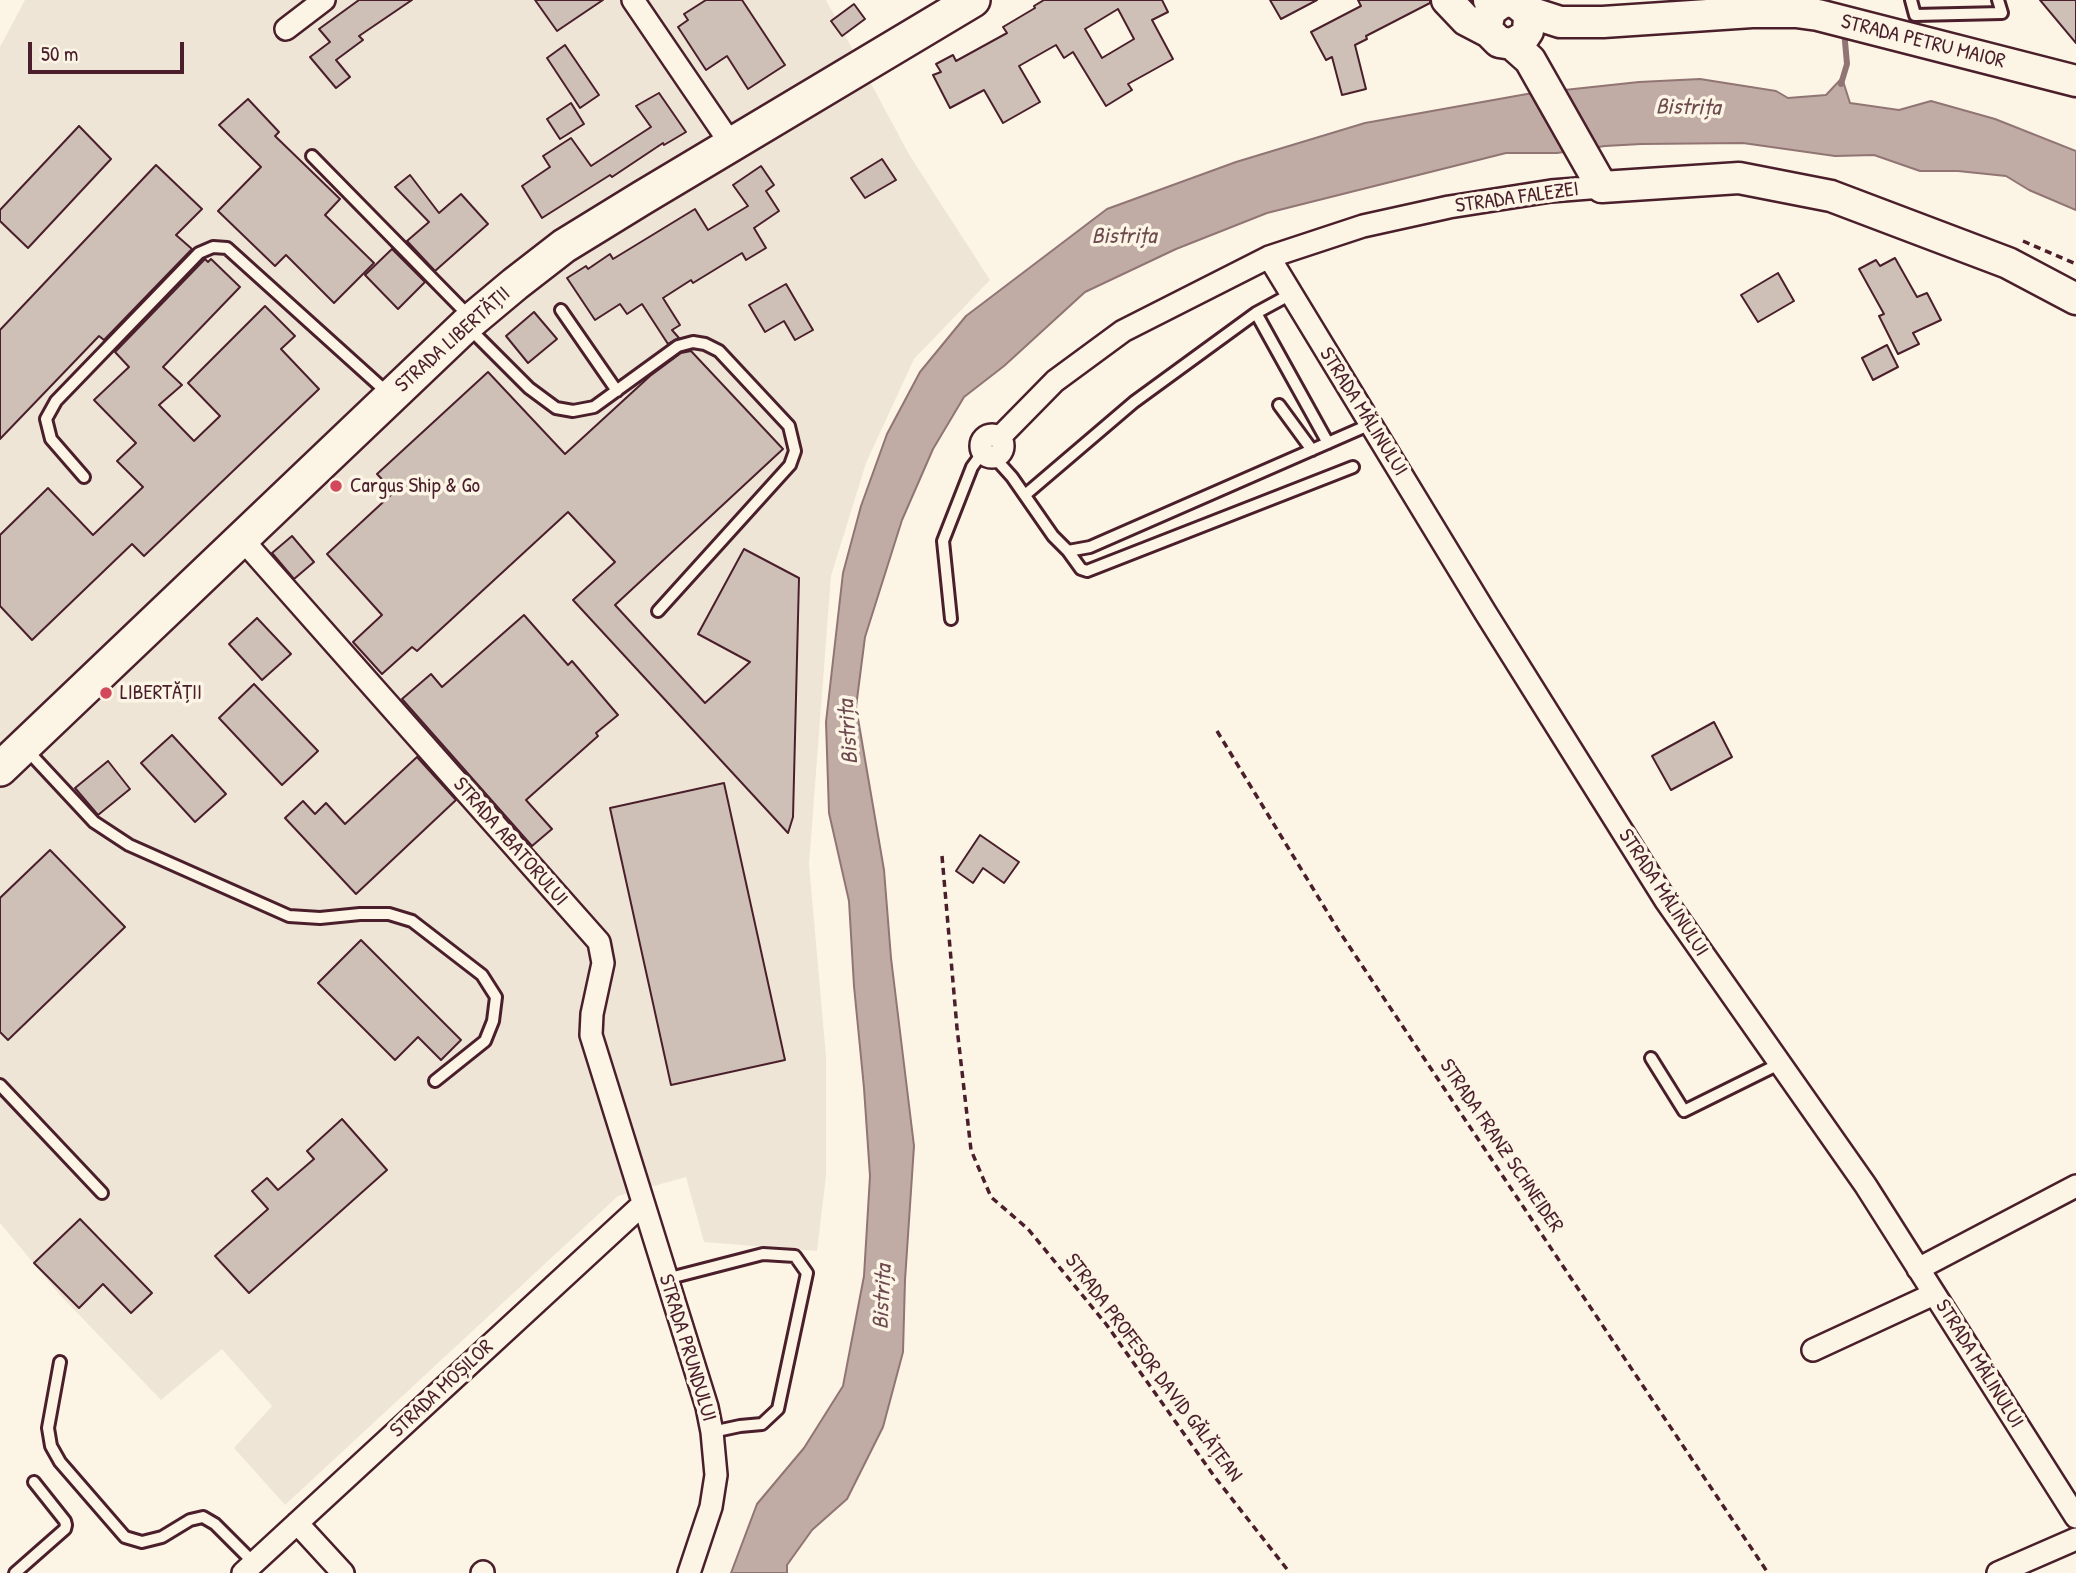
<!DOCTYPE html>
<html>
<head>
<meta charset="utf-8">
<style>
	body { margin:0 }
	#map { position:relative; width:2076px; height:1573px; overflow:hidden; background:#fcf5e5; font-family:"Patrick Hand",sans-serif }
	canvas { display:block }
	.scale { position:absolute; left:28px; top:42px; width:156px; height:32px; box-sizing:border-box; border:4px solid #4a1f2b; border-top:0; padding-left:9px; font-size:21px; line-height:24px; white-space:nowrap; color:#4a1f2b; -webkit-text-stroke:5px #fcf5e5; paint-order:stroke }
</style>
</head>
<body>
<div id="map">
<canvas width="2076" height="1573"></canvas>
<div class="scale">50 m</div>
</div>
<script>
const ctx = document.querySelector('canvas').getContext('2d');
ctx.lineJoin = 'round';
function fill(path, color) { ctx.fillStyle = color; ctx.fill(path, 'evenodd'); }
const shape = rows => new Path2D(rows.map(r => 'M' + r).join(''));
function stroke(path, color, width, dash) { ctx.strokeStyle = color; ctx.lineWidth = width; ctx.lineCap = dash ? 'butt' : 'round'; ctx.setLineDash(dash || []); ctx.stroke(path); }
function write(font, color, halo, rows, align = 'center') {
  ctx.font = font + ' "Patrick Hand",sans-serif'; ctx.lineWidth = 7; ctx.setLineDash([]); ctx.textBaseline = 'middle'; ctx.strokeStyle = halo; ctx.fillStyle = color; for (const [text, x, y, turn = 0] of rows) {
    ctx.save(); ctx.translate(x, y); ctx.rotate((+turn || 0) * Math.PI / 180); ctx.textAlign = isNaN(turn) ? turn : align; if (halo) ctx.strokeText(text, 0, 0); ctx.fillText(text, 0, 0); ctx.restore();
  }
}
fill(shape([
	[25,0,826,0,910,156,990,280,914,359,866,463,831,576,809,864,826,1056,826,1176,817,1251,704,1242,686,1177,618,1196,285,1505,234,1448,272,1406,222,1349,161,1400,60,1295,0,1223,0,47]
]), '#eee5d7');
const water = shape([
	[1842,78,1850,103,1899,110,1931,101,1995,119,2076,151,2076,210,2029,190,2006,176,1958,171,1920,171,1874,155,1835,156,1743,143,1641,144,1605,146,1557,153,1506,153,1267,213,1176,249,1085,292,1004,366,964,397,933,449,902,520,865,637,856,707,884,870,891,958,914,1146,905,1280,903,1352,883,1427,847,1499,812,1530,787,1565,787,1573,731,1573,757,1504,804,1448,843,1386,864,1276,870,1176,864,1088,854,986,849,901,829,813,826,722,843,573,861,506,887,434,920,372,966,316,1107,209,1236,162,1365,123,1527,94,1639,82,1700,79,1776,91,1788,98,1826,95,1842,78]
]);
fill(water, '#c0aca5');
stroke(water, '#917474', 2);
stroke(shape([
	[1841,84,1847,64,1844,30]
]), '#917474', 6);
const building = shape([
	[359,0,412,0,359,36,363,40,336,60,350,77,336,88,310,57,330,42,319,29,359,0],
	[535,0,603,0,557,31,535,0],
	[706,0,742,0,785,65,748,89,727,56,706,70,678,27,688,20,684,14,706,0],
	[1044,0,1162,0,1168,12,1152,20,1173,59,1128,84,1132,90,1106,106,1073,52,1064,58,1056,45,1019,66,1040,102,1003,123,984,90,950,108,933,75,941,72,936,64,953,55,956,61,1007,33,1003,27,1035,8,1034,6,1044,0],
	[1118,9,1134,39,1102,58,1085,29,1118,9],
	[1270,0,1317,0,1281,19,1270,0],
	[1358,0,1430,0,1430,3,1366,36,1367,39,1355,45,1366,89,1342,95,1332,57,1326,60,1311,32,1361,6,1358,0],
	[2040,0,2076,0,2076,43,2040,0],
	[854,4,865,19,842,36,831,21,854,4],
	[565,45,599,95,580,108,547,58,565,45],
	[659,93,686,132,664,145,663,143,612,177,610,175,542,218,522,186,550,167,543,156,571,138,591,166,651,127,636,106,659,93],
	[248,99,279,132,275,136,340,199,325,215,374,263,334,303,286,255,275,266,218,211,261,167,219,125,248,99],
	[571,103,584,124,560,139,547,119,571,103],
	[79,126,111,159,28,248,0,221,0,210,79,126],
	[882,159,896,180,865,198,851,178,882,159],
	[156,165,202,209,176,235,192,249,104,340,99,336,0,439,0,330,156,165],
	[761,166,774,185,766,191,779,211,754,228,766,248,746,260,742,253,693,283,691,280,663,298,680,325,672,330,679,338,668,344,642,304,627,314,620,304,595,320,567,278,586,266,588,269,610,254,613,259,695,209,708,230,748,206,733,185,761,166],
	[410,175,439,213,461,194,488,224,435,271,407,241,429,222,395,187,410,175],
	[392,249,425,282,398,309,365,275,392,249],
	[1895,258,1917,297,1927,293,1941,320,1913,333,1919,344,1898,354,1879,316,1884,314,1859,269,1876,260,1880,266,1895,258],
	[205,259,208,262,211,259,240,287,163,367,182,385,159,405,194,441,220,416,188,383,265,306,295,336,281,349,319,389,144,556,132,544,32,640,0,606,0,535,48,488,93,535,143,487,117,461,136,443,94,400,129,367,115,352,205,259],
	[1778,273,1794,301,1758,322,1741,295,1778,273],
	[786,284,813,330,795,340,784,321,765,332,749,305,786,284],
	[534,312,557,339,528,363,506,336,534,312],
	[1887,345,1898,367,1873,380,1862,358,1887,345],
	[691,351,783,449,615,605,705,703,750,662,698,634,744,549,799,578,793,817,788,833,573,600,615,562,568,512,417,651,412,647,382,674,353,642,382,615,327,554,394,492,377,474,488,372,565,454,650,376,681,353,691,351],
	[292,536,314,562,294,579,272,553,292,536],
	[524,615,568,665,572,661,618,715,596,733,598,736,526,800,552,829,532,846,402,699,431,674,442,687,524,615],
	[257,618,291,654,262,680,229,644,257,618],
	[254,684,318,751,282,785,219,718,254,684],
	[1714,722,1732,757,1671,790,1652,756,1714,722],
	[172,735,226,794,195,822,141,763,172,735],
	[417,757,456,800,356,894,285,818,303,801,315,814,326,803,345,824,417,757],
	[108,761,130,789,98,815,75,788,108,761],
	[724,783,785,1060,671,1085,610,808,724,783],
	[980,835,1019,862,1004,883,983,868,973,883,956,871,980,835],
	[50,850,125,927,8,1040,0,1032,0,898,50,850],
	[361,940,461,1040,441,1060,418,1037,395,1060,318,983,361,940],
	[342,1119,387,1170,249,1293,215,1256,268,1209,252,1191,267,1178,278,1190,314,1159,307,1151,342,1119],
	[80,1219,152,1293,131,1313,103,1284,79,1308,34,1263,80,1219]
]);
fill(building, '#cfc0b7');
stroke(building, '#4a1f2b', 2);
const lane = shape([
	[1911,0,1915,15,2002,13,1998,0],
	[312,156,469,316],
	[561,310,617,391],
	[1256,313,1328,443],
	[468,327,529,388,556,408,573,411,594,407,678,346,693,342,705,344,719,351,789,426,795,451,790,465,658,611],
	[1279,405,1312,450],
	[994,457,1012,477,1053,536,1068,551,1090,547,1371,424],
	[84,477,51,439,46,419,56,401,199,253,213,247,227,248,390,395],
	[1025,495,1134,402,1256,313,1291,294],
	[1068,551,1081,569,1087,571,1353,467],
	[951,619,943,541,972,467,983,452],
	[26,749,94,822,129,845,289,916,320,918,360,914,389,914,412,921,482,975,496,997,493,1021,485,1041,435,1081],
	[1651,1058,1684,1111,1779,1064],
	[0,1085,102,1193],
	[666,1279,763,1254,795,1256,807,1273,778,1409,762,1424,740,1426,712,1432],
	[60,1362,48,1428,51,1446,60,1462,125,1537,142,1542,162,1537,190,1520,203,1517,215,1524,254,1563],
	[15,1573,65,1529,66,1525,65,1521,34,1482]
]);
const street = shape([
	[633,0,731,144],
	[286,29,324,0],
	[1269,257,1485,612,1666,901,1866,1186,2076,1517],
	'981 446a11 11 0 1 1 22 0a11 11 0 1 1-22 0Z',
	[1000,437,1055,381,1123,331,1269,257,1363,226,1449,207,1551,191,1602,187],
	[241,538,599,942,603,963,592,1014,591,1035,707,1407,712,1432,716,1475,711,1507,689,1573],
	[1918,1269,2076,1186],
	[1813,1350,1934,1294],
	[297,1523,343,1573],
	[243,1573,642,1205],
	[482,1573,483,1572],
	[1998,1573,2076,1539]
]);
const secondary = shape([
	[1447,0,1466,20,1489,32],
	[1489,0,1515,2,1526,11,1529,18,1528,31,1524,37,1512,44,1499,42,1489,32,1487,25,1490,11,1501,3],
	[1526,11,1560,22,1603,22,1752,12,1796,12,1818,15,2076,81],
	[1512,44,1530,60,1602,187,1739,178,1831,196,2008,263,2076,299]
]);
const primary = shape([
	[0,769,466,325,515,284,564,246,642,198,973,0]
]);
stroke(lane, '#4a1f2b', 16);
stroke(street, '#4a1f2b', 26);
stroke(secondary, '#4a1f2b', 35);
stroke(primary, '#4a1f2b', 38);
stroke(shape([
	[2023,241,2076,264],
	[1217,731,1337,928,1768,1573],
	[942,856,957,1028,971,1150,991,1197,1028,1229,1106,1324,1214,1476,1290,1573]
]), '#4a1f2b', 3.5, [7, 5]);
stroke(lane, '#fcf5e5', 10);
stroke(street, '#fcf5e5', 21);
stroke(secondary, '#fcf5e5', 30);
stroke(primary, '#fcf5e5', 33);
for (const [x, y, r, color] of [
	[336,486,7,"#d1495b"],
	[106,693,7,"#d1495b"]
]) { const dot = new Path2D(); dot.arc(x, y, r, 0, 2 * Math.PI); ctx.fillStyle = color; ctx.fill(dot); stroke(dot, '#fcf5e5', 2.5); }
write('21px', '#4a1f2b', '#fcf5e5', [
	["STRADA PETRU MAIOR",1923,42,14],
	["STRADA FALEZEI",1517,198,-8],
	["STRADA LIBERTĂȚII",453,340,-42],
	["STRADA MĂLINULUI",1363,412,58],
	["STRADA ABATORULUI",510,842,49],
	["STRADA MĂLINULUI",1663,893,57],
	["STRADA FRANZ SCHNEIDER",1501,1146,56],
	["STRADA PRUNDULUI",687,1348,73],
	["STRADA MĂLINULUI",1979,1364,58],
	["STRADA PROFESOR DAVID GĂLĂȚEAN",1153,1368,53],
	["STRADA MOȘILOR",442,1389,-43]
]);
write('21px', '#4a1f2b', '#fcf5e5', [
	["Cargus Ship & Go",350,486],
	["LIBERTĂȚII",120,693]
], 'left');
write('italic 23px', '#6d4950', '#fcf5e5', [
	["Bistrița",1688,108,1],
	["Bistrița",1124,237],
	["Bistrița",849,732,-94],
	["Bistrița",883,1297,-87]
]);
</script>
</body>
</html>
